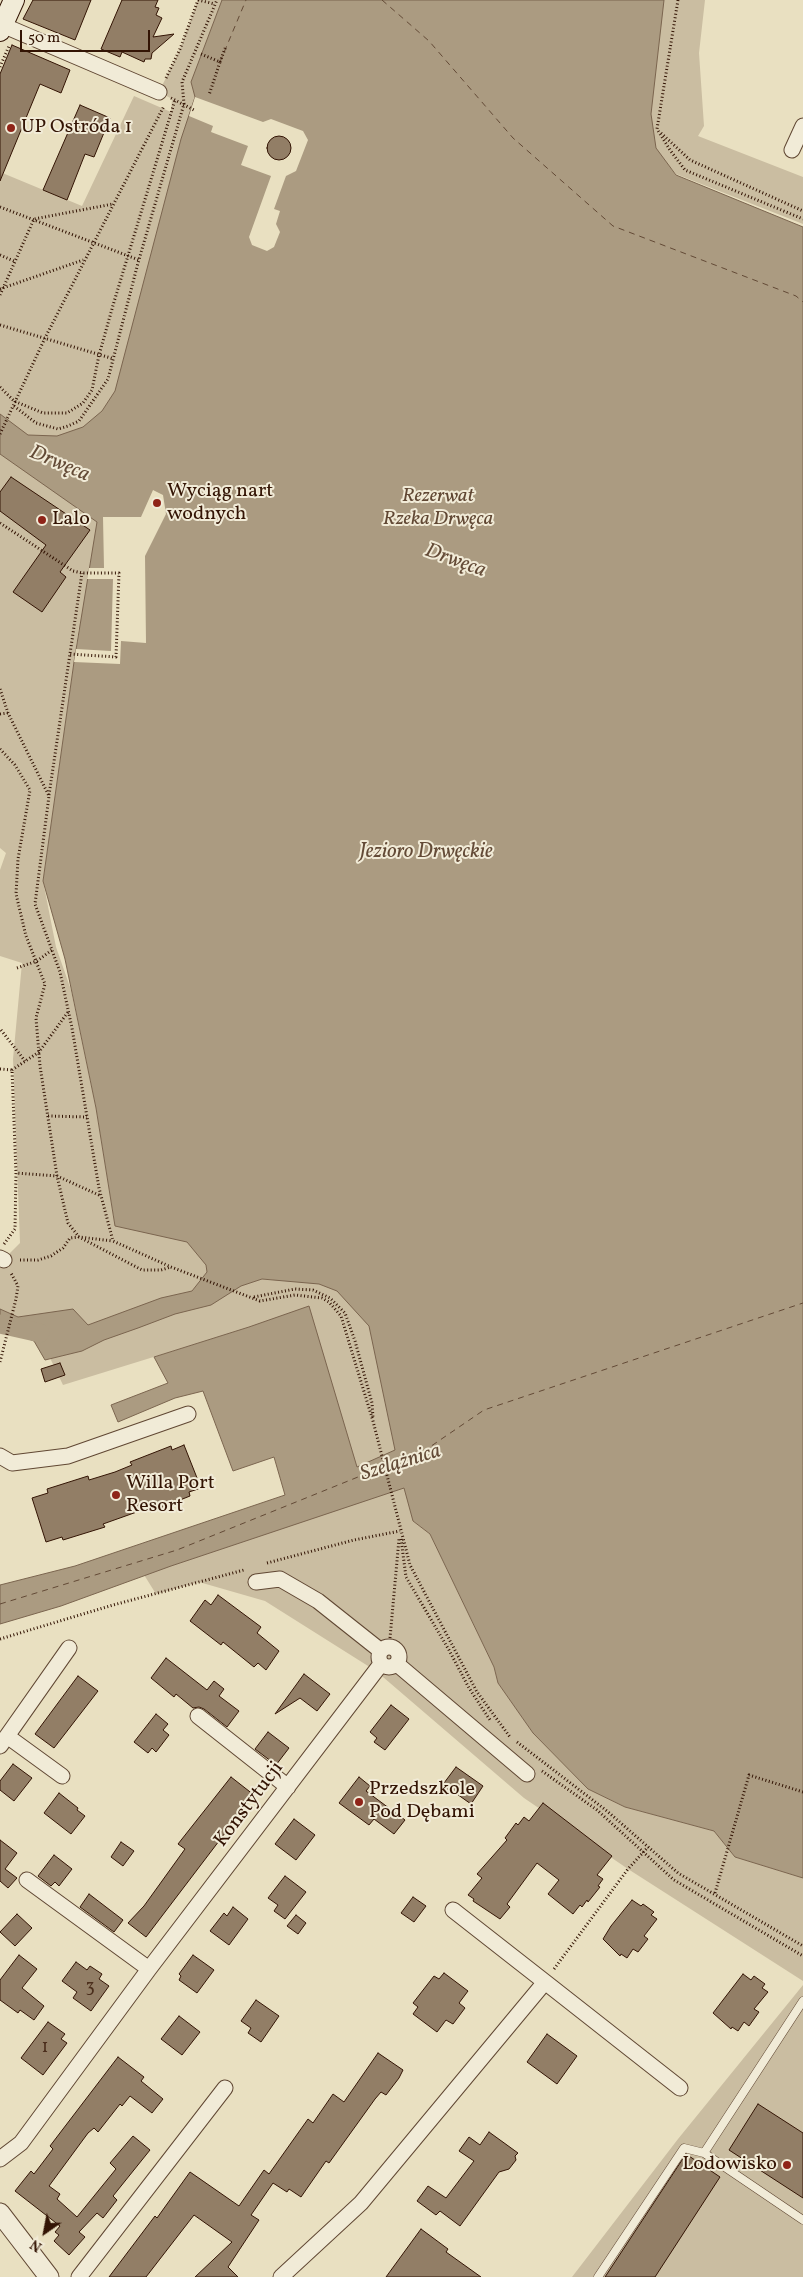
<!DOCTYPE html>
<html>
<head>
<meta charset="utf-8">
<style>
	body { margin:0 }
	#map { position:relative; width:803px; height:2277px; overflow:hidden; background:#e9e0c1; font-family:Vollkorn,serif }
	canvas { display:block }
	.north { position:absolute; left:20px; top:2207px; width:50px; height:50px; -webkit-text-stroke:4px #f1ebd7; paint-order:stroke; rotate:213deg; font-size:14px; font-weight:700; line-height:20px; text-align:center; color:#331404 }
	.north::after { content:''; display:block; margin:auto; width:18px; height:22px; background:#331404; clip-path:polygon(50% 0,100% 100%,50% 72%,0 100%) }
	.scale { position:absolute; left:20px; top:30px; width:130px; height:22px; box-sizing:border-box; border:2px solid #331404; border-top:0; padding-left:6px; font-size:15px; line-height:18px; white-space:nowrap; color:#331404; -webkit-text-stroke:4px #f1ebd7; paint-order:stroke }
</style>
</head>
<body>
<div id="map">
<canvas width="803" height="2277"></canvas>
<div class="north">N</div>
<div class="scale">50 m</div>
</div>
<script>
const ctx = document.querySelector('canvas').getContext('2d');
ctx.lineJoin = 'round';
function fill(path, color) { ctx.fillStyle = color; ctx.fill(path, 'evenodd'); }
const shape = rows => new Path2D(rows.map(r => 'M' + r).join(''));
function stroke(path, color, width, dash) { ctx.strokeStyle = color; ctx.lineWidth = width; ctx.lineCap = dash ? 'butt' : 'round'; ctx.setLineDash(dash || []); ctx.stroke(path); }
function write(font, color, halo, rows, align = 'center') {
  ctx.font = font + ' Vollkorn,serif'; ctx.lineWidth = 4; ctx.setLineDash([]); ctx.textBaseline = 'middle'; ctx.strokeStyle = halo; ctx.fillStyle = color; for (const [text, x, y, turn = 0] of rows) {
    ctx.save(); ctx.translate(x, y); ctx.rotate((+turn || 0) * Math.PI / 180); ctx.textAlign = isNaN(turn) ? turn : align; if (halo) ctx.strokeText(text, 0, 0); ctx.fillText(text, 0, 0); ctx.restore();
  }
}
fill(shape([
	[198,0,705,0,699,53,704,126,698,136,803,177,803,224,676,174,659,154,413,1521,430,1534,494,1667,498,1683,533,1733,588,1789,625,1807,714,1831,735,1857,803,1878,803,1981,628,1869,524,1798,376,1671,265,1601,199,1582,156,1594,136,1562,358,1477,273,1320,63,1385,38,1333,0,1324,0,1258,4,1259,20,1243,13,1059,22,963,0,956,0,870,6,853,0,848,0,172,82,206,134,96,171,112,172,99,159,92,180,49],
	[79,627,115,1226,96,1108,71,990,56,947,43,881],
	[253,1263,274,1280,244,1277],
	[803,1985,803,2277,572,2277,678,2139]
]), '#cabda1');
const water = shape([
	[222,0,664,0,651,114,656,148,676,175,803,227,803,1878,735,1857,714,1831,625,1807,588,1789,533,1733,498,1683,494,1667,430,1534,413,1521,404,1488,171,1566,61,1606,0,1624,0,1585,75,1566,285,1495,274,1457,233,1471,203,1391,175,1398,118,1422,111,1405,168,1383,154,1357,249,1327,309,1306,357,1467,395,1450,369,1326,337,1291,319,1284,262,1279,241,1286,211,1305,175,1314,138,1328,104,1340,82,1351,45,1360,34,1341,16,1334,17,1324,0,1320,0,1309,18,1317,73,1309,88,1325,161,1298,192,1291,207,1272,206,1265,187,1242,115,1226,96,1108,65,959,43,881,74,662,97,522,0,454,0,414,28,435,57,436,83,427,102,411,115,391,181,139,195,97,191,82,222,0]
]);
fill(water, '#ab9b81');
stroke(water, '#7b654f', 1);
fill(shape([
	[195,97,263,122,271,119,303,131,308,140,296,171,286,176,274,209,280,211,276,224,280,232,274,247,267,251,252,245,249,237,271,176,241,165,248,146,211,132,213,126,189,116],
	[153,490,163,495,166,514,145,556,146,643,121,641,120,664,74,662,76,649,111,651,113,579,87,579,89,568,104,568,103,517,141,517]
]), '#e9e0c1');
stroke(shape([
	[0,1324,40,1333]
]), '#ab9b81', 19);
stroke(shape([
	[382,0,429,41,513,138,613,226,796,296,803,302],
	[220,62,246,0],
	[0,1604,177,1550,358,1477,399,1468,484,1410,803,1303]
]), '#634a36', 1, [6, 5]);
const building = shape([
	[33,0,91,0,75,40,23,19,33,0],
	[122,0,158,0,155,7,159,8,156,15,162,18,153,37,174,34,152,53,151,59,145,59,144,62,122,52,120,57,101,49,122,0],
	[12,45,70,70,61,93,40,84,0,181,0,74,12,45],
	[80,105,110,118,94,157,85,154,67,200,43,190,80,105],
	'267 148a12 12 0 1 1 24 0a12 12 0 1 1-24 0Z',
	[11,477,90,530,60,572,66,577,42,612,13,592,46,545,0,511,0,492,11,477],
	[60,1363,65,1375,45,1382,41,1369,60,1363],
	[184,1445,201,1488,189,1492,190,1496,150,1512,148,1508,103,1524,105,1527,63,1540,62,1537,46,1542,32,1498,48,1493,47,1489,88,1476,89,1480,115,1472,132,1465,130,1462,171,1446,172,1450,184,1445],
	[218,1595,261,1627,257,1633,279,1651,266,1670,258,1663,254,1667,223,1642,221,1645,190,1621,205,1600,211,1605,218,1595],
	[166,1658,207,1690,214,1681,224,1689,219,1696,239,1711,227,1727,204,1709,199,1707,193,1708,176,1694,174,1697,151,1678,166,1658],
	[304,1674,330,1694,317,1711,300,1698,275,1714,304,1674],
	[78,1676,98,1691,54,1748,35,1734,78,1676],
	[391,1705,409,1719,385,1750,374,1742,377,1738,370,1732,391,1705],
	[156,1714,168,1724,163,1730,169,1735,156,1752,152,1748,148,1753,134,1742,156,1714],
	[268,1732,289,1748,276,1765,255,1749,268,1732],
	[13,1764,32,1778,14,1801,0,1790,0,1781,13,1764],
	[456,1767,483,1786,471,1804,454,1792,448,1794,441,1787,456,1767],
	[231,1777,254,1795,146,1937,128,1923,144,1906,185,1849,178,1844,231,1777],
	[359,1777,370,1786,366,1791,405,1820,394,1834,374,1819,369,1825,339,1803,359,1777],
	[59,1793,78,1808,77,1810,85,1816,71,1834,44,1813,59,1793],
	[543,1803,612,1856,597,1875,603,1879,598,1886,600,1887,588,1902,587,1900,582,1907,580,1905,573,1914,548,1894,559,1880,537,1863,507,1904,510,1907,500,1919,473,1901,474,1899,468,1895,482,1878,477,1874,507,1840,505,1838,516,1823,518,1825,524,1817,529,1821,543,1803],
	[294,1819,315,1835,296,1860,275,1844,294,1819],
	[0,1840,17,1853,5,1869,17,1878,8,1888,0,1881,0,1840],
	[121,1842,134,1851,123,1866,111,1857,121,1842],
	[54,1855,72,1869,59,1886,55,1882,51,1886,38,1876,54,1855],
	[285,1876,306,1892,285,1919,274,1911,278,1905,268,1898,285,1876],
	[89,1894,123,1920,114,1932,80,1907,89,1894],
	[413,1897,426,1906,414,1922,401,1913,413,1897],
	[632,1900,641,1906,643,1904,654,1912,651,1915,657,1919,644,1936,648,1939,638,1952,633,1949,627,1958,621,1954,620,1956,603,1939,611,1926,632,1900],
	[233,1907,248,1919,229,1945,210,1931,224,1913,227,1916,233,1907],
	[17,1914,32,1928,15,1946,0,1932,17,1914],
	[296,1915,306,1923,298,1934,287,1926,296,1915],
	[19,1955,37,1969,22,1988,44,2006,34,2020,20,2010,18,2013,0,2000,0,1980,19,1955],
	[193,1955,214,1970,197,1993,179,1980,181,1976,179,1974,193,1955],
	[76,1962,87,1970,90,1966,102,1974,99,1979,109,1986,91,2011,73,1998,77,1992,62,1981,76,1962],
	[444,1973,468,1991,459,2003,465,2008,453,2024,446,2020,437,2032,413,2014,418,2007,413,2003,434,1976,439,1979,444,1973],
	[743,1974,751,1980,754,1976,765,1984,762,1988,768,1992,754,2009,759,2012,749,2026,744,2022,738,2031,732,2027,731,2029,713,2013,743,1974],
	[256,2000,279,2016,261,2042,248,2033,251,2028,241,2021,256,2000],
	[179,2016,200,2032,182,2055,161,2039,179,2016],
	[48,2022,65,2034,61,2039,67,2043,43,2075,21,2058,48,2022],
	[547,2034,577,2056,557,2084,527,2062,547,2034],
	[378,2053,403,2070,399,2078,386,2095,381,2092,375,2099,329,2163,326,2161,301,2197,289,2189,287,2192,273,2183,251,2215,259,2220,228,2267,238,2277,195,2277,232,2242,194,2215,146,2277,109,2277,155,2216,157,2218,190,2172,239,2206,264,2170,269,2174,308,2119,313,2123,333,2094,344,2102,378,2053],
	[118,2057,144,2077,141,2081,163,2099,152,2113,130,2096,122,2106,120,2104,98,2132,94,2128,88,2133,49,2186,60,2194,57,2199,77,2217,116,2169,110,2163,133,2136,150,2150,113,2196,117,2200,103,2218,97,2213,79,2232,85,2237,69,2255,54,2241,59,2235,55,2232,60,2226,15,2191,31,2171,34,2174,53,2149,50,2146,118,2057],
	[758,2104,803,2133,803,2198,729,2150,758,2104],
	[489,2132,518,2153,515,2156,516,2160,509,2169,499,2172,460,2226,440,2211,436,2215,417,2201,428,2186,446,2198,474,2161,459,2151,469,2137,480,2145,489,2132],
	[686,2154,720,2177,655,2277,605,2277,686,2154],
	[421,2229,448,2249,446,2252,481,2277,386,2277,421,2229]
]);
fill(building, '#927e66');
stroke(building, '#331404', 1);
const service = shape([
	[704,2153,803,2001],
	[598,2277,684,2148,704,2153,803,2220]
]);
const minor = shape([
	[0,24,159,92],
	[792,150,803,126],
	[0,1258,4,1260],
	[0,1456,12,1463,68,1456,188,1414],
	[256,1582,280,1579,318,1601,381,1651],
	'379 1657a10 10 0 1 1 20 0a10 10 0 1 1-20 0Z',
	[397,1664,527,1774],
	[198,1716,288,1787],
	[7,1736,62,1776],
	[0,1746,69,1648],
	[27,1880,149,1969],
	[453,1910,545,1982],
	[0,2159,21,2143,149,1969,381,1664],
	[79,2277,225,2088],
	[281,2277,361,2203,545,1982,680,2088]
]);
const tertiary = shape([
	[0,2213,49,2277]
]);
const secondary = shape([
	[0,31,14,0]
]);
stroke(service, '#604733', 9);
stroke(minor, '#604733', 17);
stroke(tertiary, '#604733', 21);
stroke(secondary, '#331404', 22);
stroke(shape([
	[198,0,215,4],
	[678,0,657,129,670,150,685,170,803,219],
	[201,54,220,62,209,95],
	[220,62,226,46],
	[0,67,9,46],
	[166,78,180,49,198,0],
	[171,98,194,110],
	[661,133,690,160,803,211],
	[0,207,139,260],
	[0,255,14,261],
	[0,289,83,260],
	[0,295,34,219,113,204],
	[0,325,114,359],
	[0,387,14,401,43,413,67,413,83,403,92,390,99,355,114,302,175,100],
	[14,406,36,423,58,429,68,426,79,421,108,379,138,263,184,104,182,82,217,0],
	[0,434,45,338,164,106],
	[0,523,73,571,82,573,119,573,116,657,70,654],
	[0,689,8,713,49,796,35,904,60,972,72,1028,99,1188,113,1241,171,1267,260,1301,295,1295,322,1298,329,1302,341,1316,373,1421,410,1565,477,1692,510,1737],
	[0,714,8,713],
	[0,749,15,765,30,790,18,859,16,894,26,936,45,984,36,1018,40,1066,57,1176,68,1223,79,1237,142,1270,161,1270,171,1267],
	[49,795,82,573],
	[17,968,37,961,52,950],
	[1,1030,25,1061],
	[0,1069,12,1070,16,1173],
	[12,1070,39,1052,68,1012],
	[48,1116,87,1117],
	[4,1244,15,1229,16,1173,57,1176,101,1196],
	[20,1260,38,1260,51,1256,63,1248,70,1238,79,1237,113,1241],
	[254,1297,295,1289,313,1290,330,1298,345,1313,355,1341,372,1403,373,1418],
	[0,1362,16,1299,18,1286,11,1273],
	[401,1539,406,1577,449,1650,469,1688,490,1720],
	[267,1563,354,1540,400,1531],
	[390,1638,399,1539],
	[0,1639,113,1605,244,1570],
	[517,1742,607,1811,678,1873,803,1946],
	[542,1771,597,1810,674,1880,803,1956],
	[715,1893,749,1775,803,1792],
	[554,1969,628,1869,648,1847]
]), '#331404', 3, [1, 2.5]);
stroke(service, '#f1ebd7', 8);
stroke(minor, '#f1ebd7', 15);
stroke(tertiary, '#f1ebd7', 19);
stroke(secondary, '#f1ebd7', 20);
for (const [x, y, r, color] of [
	[11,128,5,"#8f2418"],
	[157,503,5,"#8f2418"],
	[42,520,5,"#8f2418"],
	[116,1495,5,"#8f2418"],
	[359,1802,5,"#8f2418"],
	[787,2165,5,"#8f2418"]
]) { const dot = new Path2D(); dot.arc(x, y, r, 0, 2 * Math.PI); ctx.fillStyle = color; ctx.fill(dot); stroke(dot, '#f1ebd7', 2); }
write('18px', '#4b2e1c', null, [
	["3",90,1989],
	["1",45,2049]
]);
write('20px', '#331404', '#f1ebd7', [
	["UP Ostróda 1",21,128],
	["Wyciąg nart",167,492],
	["wodnych",167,515],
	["Lalo",52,520],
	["Willa Port",126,1484],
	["Resort",126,1507],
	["Przedszkole",369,1790],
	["Pod Dębami",369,1813],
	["Lodowisko",777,2165,"right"]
], 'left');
write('italic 20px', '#604733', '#f1ebd7', [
	["Rezerwat",438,497],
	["Rzeka Drwęca",438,520]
]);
write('20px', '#331404', '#f1ebd7', [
	["Konstytucji",250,1805,-53]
]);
write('italic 21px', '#634a36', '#f1ebd7', [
	["Drwęca",59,465,23],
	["Drwęca",455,562,20],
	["Jezioro Drwęckie",426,853],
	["Szelążnica",401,1464,-17]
]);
</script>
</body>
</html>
